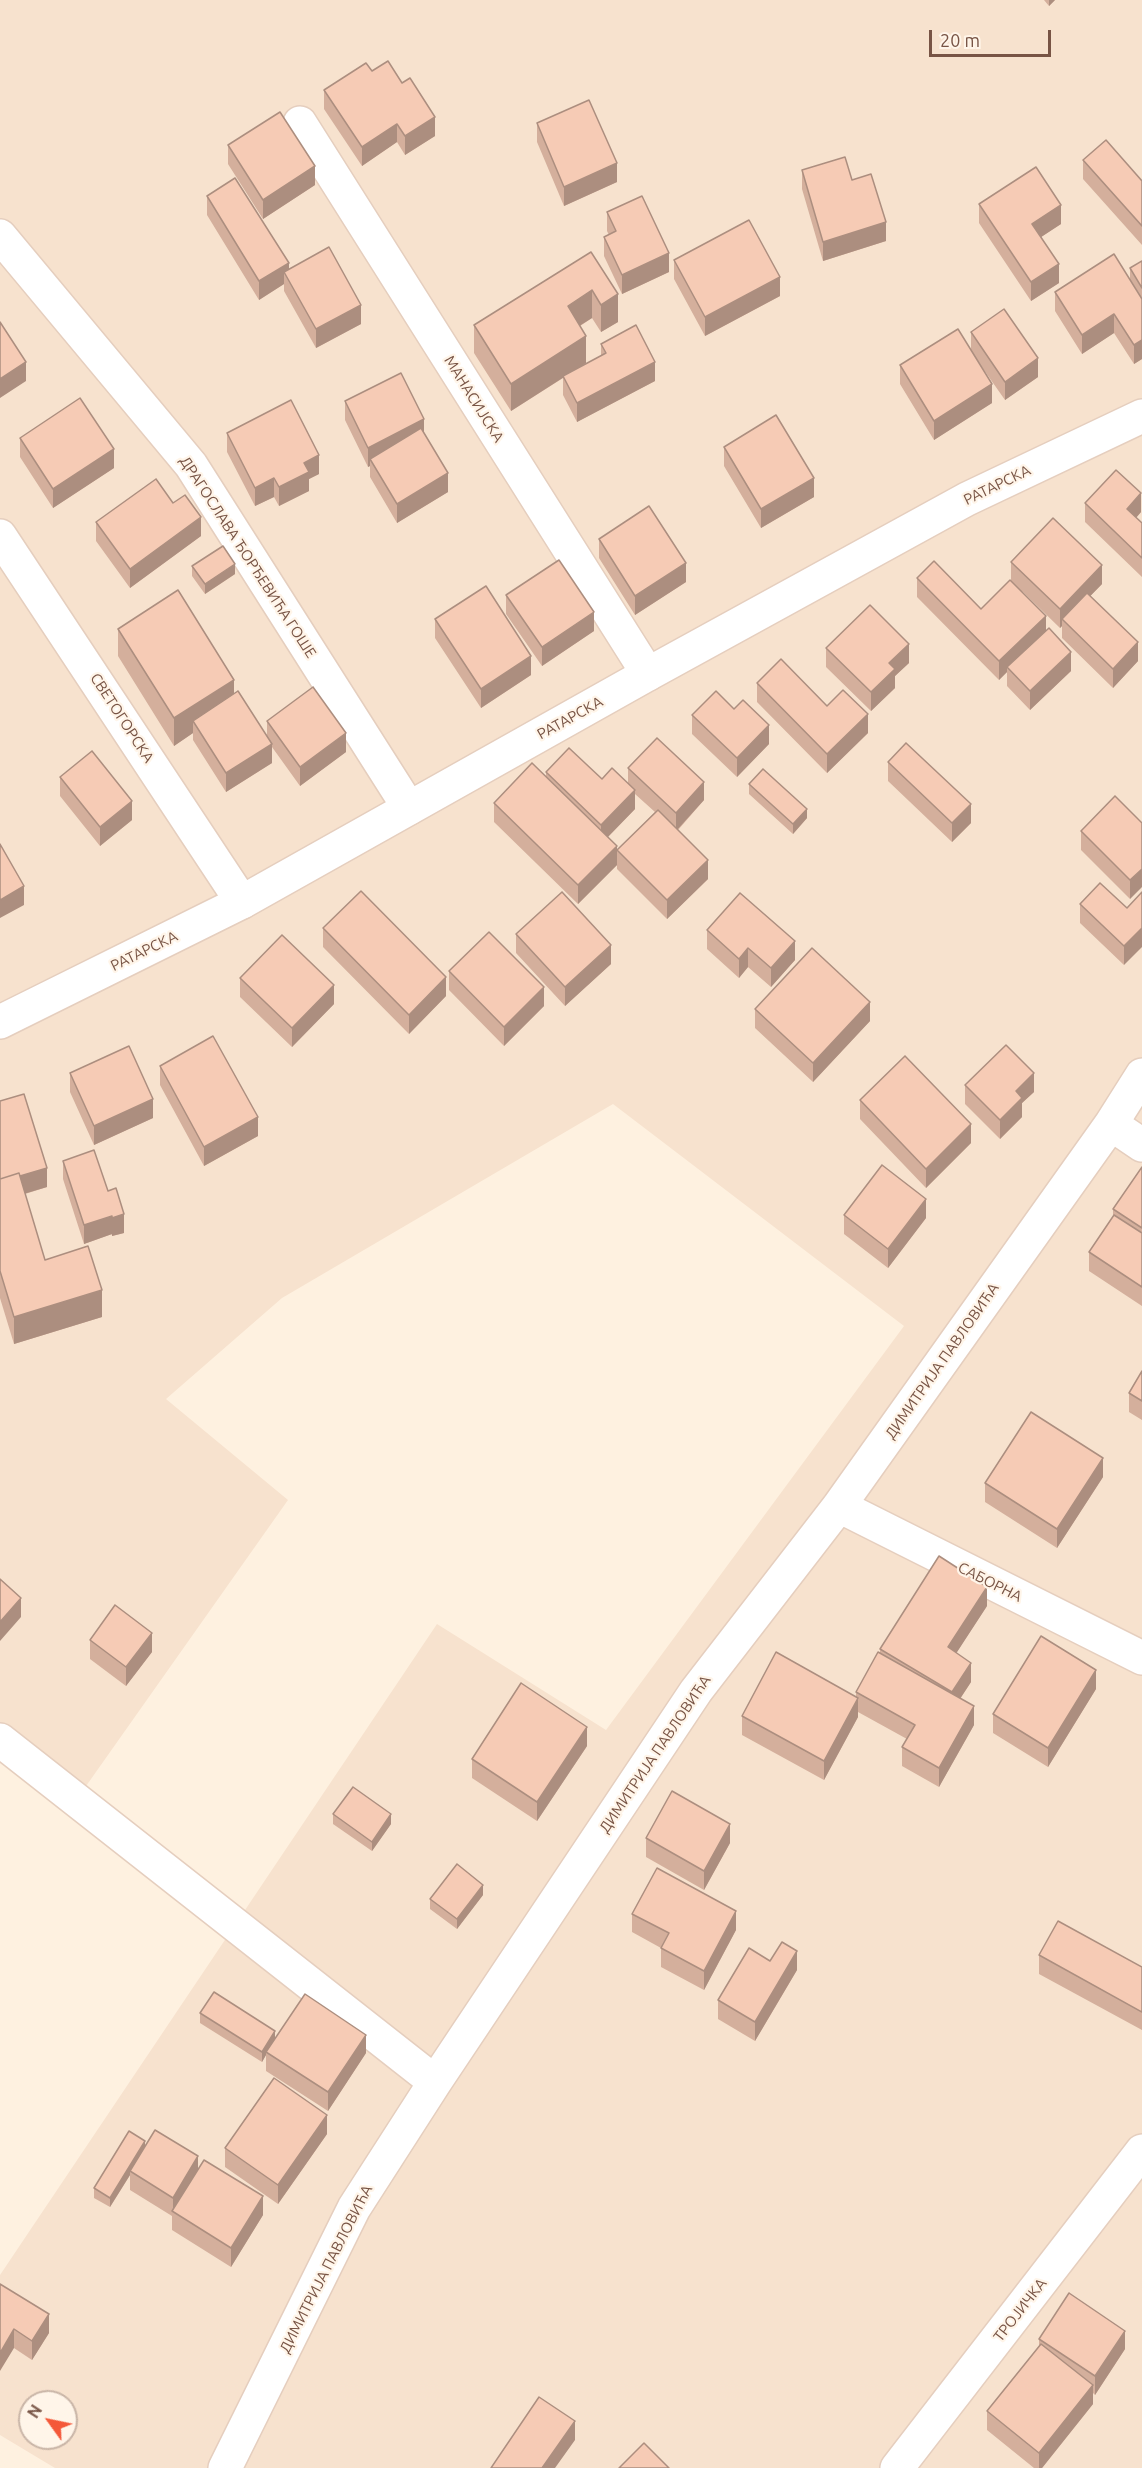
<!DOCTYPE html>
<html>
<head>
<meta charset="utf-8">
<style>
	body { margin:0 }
	#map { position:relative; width:1142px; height:2468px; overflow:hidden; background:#fef1e0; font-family:Ubuntu,sans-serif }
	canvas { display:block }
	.north { position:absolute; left:18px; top:2390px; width:60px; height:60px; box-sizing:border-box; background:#fff5e9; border:2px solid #c9b5a7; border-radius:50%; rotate:303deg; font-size:16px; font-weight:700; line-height:24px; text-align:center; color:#785445 }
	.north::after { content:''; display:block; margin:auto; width:21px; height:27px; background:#f45839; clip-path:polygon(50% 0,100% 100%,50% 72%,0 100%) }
	.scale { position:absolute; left:929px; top:30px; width:122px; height:27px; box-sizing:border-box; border:3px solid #785445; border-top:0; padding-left:8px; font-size:18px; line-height:21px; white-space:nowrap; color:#785445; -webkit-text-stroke:4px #fff5e9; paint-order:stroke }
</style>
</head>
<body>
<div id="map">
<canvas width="1142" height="2468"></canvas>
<div class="north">N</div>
<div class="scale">20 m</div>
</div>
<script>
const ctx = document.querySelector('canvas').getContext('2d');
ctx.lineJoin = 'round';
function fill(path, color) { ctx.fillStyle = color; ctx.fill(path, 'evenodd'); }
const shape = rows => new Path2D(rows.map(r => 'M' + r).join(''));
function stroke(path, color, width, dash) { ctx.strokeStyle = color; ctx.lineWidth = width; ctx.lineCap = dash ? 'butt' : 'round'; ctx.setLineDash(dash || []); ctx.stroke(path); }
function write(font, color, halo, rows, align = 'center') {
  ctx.font = font + ' Ubuntu,sans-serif'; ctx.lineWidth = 4.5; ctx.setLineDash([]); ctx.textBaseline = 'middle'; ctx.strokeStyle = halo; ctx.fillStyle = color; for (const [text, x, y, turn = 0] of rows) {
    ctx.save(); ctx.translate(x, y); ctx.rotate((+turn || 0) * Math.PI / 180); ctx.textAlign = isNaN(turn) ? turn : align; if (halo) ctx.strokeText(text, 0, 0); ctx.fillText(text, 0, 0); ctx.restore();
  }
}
fill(shape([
	[0,0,1142,0,1142,2468,55,2468,0,2435,0,2275,437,1624,606,1730,904,1326,613,1104,282,1298,166,1399,288,1500,67,1813,0,1760],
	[30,2402,66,2402,66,2438,30,2438]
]), '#f7e2ce');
const minor = shape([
	[300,123,648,674],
	[0,236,191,465,409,808],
	[0,536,242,902],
	[1111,1124,1142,1145],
	[839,1506,1142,1658],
	[0,1740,435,2082],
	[225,2468,354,2208,435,2082,696,1691,839,1506,1111,1124,1142,1075],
	[897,2468,1142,2151]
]);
const tertiary = shape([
	[0,1022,242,902,648,674,967,499,1142,416]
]);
stroke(minor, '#e5cebe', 36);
stroke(tertiary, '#e5cebe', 36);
stroke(minor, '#fff', 33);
stroke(tertiary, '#fff', 33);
fill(shape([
	[1044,0,1055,0,1049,6],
	[372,71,435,136,405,155,397,142,362,166,324,109,324,90],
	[537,123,617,182,564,206,537,142],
	[228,145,315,185,263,219,228,164],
	[1083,160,1142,181,1142,245,1083,179],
	[802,170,852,180,886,241,823,261,802,189],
	[207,196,289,269,361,324,316,348,284,291,284,284,259,300,207,215],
	[979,204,1061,224,1041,237,1059,283,1031,301,979,223],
	[607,212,669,272,622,294,604,256,604,237,609,235,607,231],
	[591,252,618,322,601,332,592,318,580,326,586,363,579,368,601,356,601,344,655,381,577,422,563,395,563,378,511,411,474,353,474,325],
	[674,260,780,296,705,336,674,279],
	[1142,261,1142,359,1134,364,1114,333,1082,354,1055,311,1055,292,1130,280,1130,268],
	[971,332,1038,377,1005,400,977,360,992,403,934,440,900,384,900,365,971,350],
	[345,401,424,433,448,492,397,523,370,477,370,466,368,467,345,420],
	[227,433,319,474,309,479,309,491,279,506,274,497,255,506,227,452],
	[20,438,114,468,53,508,20,457],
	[724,447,814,497,761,528,724,466],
	[173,503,201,536,130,588,96,541,96,522],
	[1085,503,1141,512,1136,518,1142,523,1142,577,1085,522],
	[599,539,686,582,635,615,599,558],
	[1011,562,1102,584,1090,596,1138,661,1113,688,1062,638,1062,626,1060,628,1022,591,1071,671,1030,710,1007,686,1007,672,999,680,917,597,917,578,981,609,1011,580],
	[192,566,235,574,205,594,192,576],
	[506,595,594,631,542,666,506,614],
	[435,619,531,675,481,708,435,638],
	[118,629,234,694,267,736,267,721,346,752,300,786,272,747,272,763,226,792,193,740,193,733,174,746,118,656],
	[826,648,909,663,895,676,895,688,871,711,826,667],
	[757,683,827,706,868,733,827,773,757,702],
	[692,715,769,744,737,777,692,734],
	[888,762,971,823,952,842,888,781],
	[628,768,704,800,678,830,708,879,667,919,617,869,617,850,655,812,635,794,635,809,608,837,617,865,578,904,494,822,494,803,546,777,546,772,602,779,628,784],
	[60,777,132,820,100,846,60,796],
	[749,784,807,818,793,834,749,794],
	[1142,823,1130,899,1081,850,1081,831],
	[1080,904,1127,908,1124,965,1080,923],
	[323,928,446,996,409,1034,323,947],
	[707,930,795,960,771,987,748,967,739,978,707,949],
	[516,934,611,964,565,1006,516,953],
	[449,971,544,1006,504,1046,449,990],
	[240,978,334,1004,292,1047,240,997],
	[755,1009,870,1021,813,1082,755,1028],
	[160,1066,258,1136,204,1166,160,1085],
	[70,1073,153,1118,94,1145,70,1092],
	[965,1085,1034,1092,1022,1103,1022,1117,1000,1139,965,1104],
	[860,1100,971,1143,926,1188,860,1119],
	[0,1101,47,1187,25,1194,45,1260,102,1317,14,1344,0,1298],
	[63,1161,108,1191,124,1233,112,1236,112,1234,84,1244,63,1179],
	[1142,1167,1142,1306,1089,1271,1089,1252,1113,1216,1113,1209],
	[844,1215,926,1218,888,1268,844,1234],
	[1142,1371,1142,1420,1129,1412,1129,1393],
	[1103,1477,1057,1548,985,1502,985,1483],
	[987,1606,956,1653,971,1682,960,1699,974,1725,939,1787,902,1766,902,1747,907,1739,858,1712,858,1717,824,1780,742,1735,742,1716,856,1696,856,1692,880,1654,880,1649],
	[90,1640,152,1652,126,1686,90,1659],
	[1096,1689,1048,1767,993,1733,993,1714],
	[587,1746,537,1821,472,1778,472,1759],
	[333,1814,391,1824,372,1851,333,1824],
	[646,1838,730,1843,704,1890,646,1857],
	[483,1895,457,1929,430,1909,430,1899],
	[632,1914,736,1930,704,1990,661,1967,661,1948,632,1932],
	[1039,1955,1142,1967,1142,2030,1039,1974],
	[770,1961,797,1970,755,2041,718,2019,718,2000],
	[200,2013,275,2038,366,2053,328,2111,266,2071,266,2055,262,2062,200,2023],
	[327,2134,278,2204,225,2167,225,2148],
	[145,2146,198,2169,263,2215,231,2267,172,2230,172,2216,130,2190,130,2175,110,2207,94,2198,94,2188],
	[0,2284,49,2333,32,2360,14,2348],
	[1039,2339,1125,2349,1095,2395,1093,2393,1093,2404,1042,2468,1034,2468,987,2430,987,2411,1039,2346]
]), '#d4af9c');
fill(shape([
	[1049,0,1055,0,1049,6],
	[435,117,435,136,405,155,405,136],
	[397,124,397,142,362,166,362,147],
	[617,163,617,182,564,206,564,187],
	[315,166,315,185,263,219,263,200],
	[1061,205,1061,224,1032,243,1032,224],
	[886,222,886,241,823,261,823,242],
	[669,253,669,272,622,294,622,275],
	[289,263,289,280,284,272,284,284,259,300,259,281],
	[1059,264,1059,283,1031,301,1031,282],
	[780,277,780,296,705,336,705,317],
	[592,290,592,318,568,333,568,306],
	[618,294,618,322,601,332,601,305],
	[361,305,361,324,316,348,316,329],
	[1114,314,1114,333,1082,354,1082,335],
	[586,336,586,363,511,411,511,384],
	[1142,340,1142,359,1134,364,1134,345],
	[1038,358,1038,377,1005,400,1005,382],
	[26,362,26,381,0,398,0,379],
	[655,362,655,381,577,422,577,403],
	[992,384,992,403,934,440,934,421],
	[424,419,424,438,370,459,370,466,368,467,368,448],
	[114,449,114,468,53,508,53,489],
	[319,455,319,474,309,479,309,491,279,506,279,487,304,463],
	[448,473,448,492,397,523,397,504],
	[274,478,274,497,255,506,255,488],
	[814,478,814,497,761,528,761,509],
	[1141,493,1141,512,1127,528,1127,509],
	[201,517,201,536,130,588,130,569],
	[686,563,686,582,635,615,635,596],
	[235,564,235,574,205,594,205,584],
	[1102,565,1102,584,1065,622,1062,619,1062,626,1060,628,1060,609],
	[594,612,594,631,542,666,542,647],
	[1046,616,1046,635,1007,667,1007,672,999,680,999,661],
	[1138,642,1138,661,1113,688,1113,669],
	[909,644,909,663,895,676,895,688,871,711,871,692,889,663],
	[1071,652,1071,671,1030,710,1030,691],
	[531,656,531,675,481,708,481,689],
	[234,680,234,707,193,721,193,733,174,746,174,718],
	[868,714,868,733,827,773,827,754],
	[769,725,769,744,737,777,737,758],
	[346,733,346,752,300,786,300,767],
	[272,744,272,763,226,792,226,773],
	[704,782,704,800,676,831,676,813],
	[635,790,635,809,601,844,601,825],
	[132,801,132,820,100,846,100,827],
	[971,804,971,823,952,842,952,823],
	[807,809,807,818,793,834,793,824],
	[617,846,617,865,578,904,578,885],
	[708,860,708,879,667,919,667,900],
	[1142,869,1142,887,1130,899,1130,880],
	[24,886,24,905,0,918,0,900],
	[1142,928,1142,947,1124,965,1124,946],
	[795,941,795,960,771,987,771,968],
	[611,945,611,964,565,1006,565,987],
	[748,948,748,967,739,978,739,959],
	[446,977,446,996,409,1034,409,1015],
	[334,985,334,1004,292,1047,292,1028],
	[544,987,544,1006,504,1046,504,1027],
	[870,1002,870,1021,813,1082,813,1063],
	[1034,1073,1034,1092,1022,1103,1022,1117,1000,1139,1000,1120,1016,1091],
	[153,1099,153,1118,94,1145,94,1126],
	[258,1117,258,1136,204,1166,204,1147],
	[971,1124,971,1143,926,1188,926,1169],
	[47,1168,47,1187,0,1201,0,1182],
	[926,1199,926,1218,888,1268,888,1249],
	[124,1214,124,1233,112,1236,112,1218],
	[112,1216,112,1234,84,1244,84,1225],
	[102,1290,102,1317,14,1344,14,1317],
	[1103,1458,1103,1477,1057,1548,1057,1529],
	[987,1587,987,1606,948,1666,948,1647],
	[21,1598,21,1617,0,1641,0,1622],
	[152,1633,152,1652,126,1686,126,1667],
	[971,1663,971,1682,952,1711,952,1692],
	[1096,1670,1096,1689,1048,1767,1048,1748],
	[858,1698,858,1717,824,1780,824,1761],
	[974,1706,974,1725,939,1787,939,1768],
	[587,1727,587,1746,537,1821,537,1802],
	[391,1814,391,1824,372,1851,372,1842],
	[730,1824,730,1843,704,1890,704,1871],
	[483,1885,483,1895,457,1929,457,1919],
	[736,1911,736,1930,704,1990,704,1971],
	[797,1951,797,1970,755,2041,755,2022],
	[275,2031,275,2041,266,2052,266,2055,262,2062,262,2052],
	[366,2035,366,2053,328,2111,328,2092],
	[327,2115,327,2134,278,2204,278,2185],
	[145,2141,145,2151,130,2171,130,2175,110,2207,110,2198],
	[198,2156,198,2175,173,2212,173,2198],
	[263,2196,263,2215,231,2267,231,2248],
	[49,2314,49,2333,32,2360,32,2341],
	[14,2329,14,2348,0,2371,0,2353],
	[1125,2331,1125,2349,1095,2395,1095,2376],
	[1093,2385,1093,2404,1042,2468,1039,2468,1039,2453],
	[575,2421,575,2440,555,2468,542,2468]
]), '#ac8e7f');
const building = shape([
	[388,61,402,83,410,78,435,117,405,136,397,124,362,147,324,90,366,63,372,71,388,61],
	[589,100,617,163,564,187,537,123,589,100],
	[280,112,315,166,263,200,228,145,280,112],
	[1106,140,1142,181,1142,226,1083,160,1106,140],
	[845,157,852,180,871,174,886,222,823,242,802,170,845,157],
	[1036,167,1061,205,1032,224,1059,264,1031,282,979,204,1036,167],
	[235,178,289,263,259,281,207,196,235,178],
	[642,196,669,253,622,275,604,237,616,231,607,212,642,196],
	[749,220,780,277,705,317,674,260,749,220],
	[329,247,361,305,316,329,284,272,329,247],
	[591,252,618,294,601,305,592,290,568,306,586,336,511,384,474,325,591,252],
	[1114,254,1142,299,1142,340,1134,345,1114,314,1082,335,1055,292,1114,254],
	[1142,261,1142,288,1130,268,1142,261],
	[1004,309,1038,358,1005,382,971,332,1004,309],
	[0,322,26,362,0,379,0,322],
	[636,325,655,362,577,403,563,376,606,353,601,344,636,325],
	[958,329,992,384,934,421,900,365,958,329],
	[401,373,424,419,368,448,345,401,401,373],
	[80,398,114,449,53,489,20,438,80,398],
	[291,400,319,455,304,463,309,472,279,487,274,478,255,488,227,433,291,400],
	[776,415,814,478,761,509,724,447,776,415],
	[421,428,448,473,397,504,370,459,421,428],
	[1116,470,1141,493,1127,509,1142,523,1142,558,1085,503,1116,470],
	[156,479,173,503,185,495,201,517,130,569,96,522,156,479],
	[649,506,686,563,635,596,599,539,649,506],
	[1053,518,1102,565,1060,609,1011,562,1053,518],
	[223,546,235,564,205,584,192,566,223,546],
	[559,560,594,612,542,647,506,595,559,560],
	[934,561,981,609,1010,580,1046,616,999,661,917,578,934,561],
	[486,586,531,656,481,689,435,619,486,586],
	[178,590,234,680,174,718,118,629,178,590],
	[1087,593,1138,642,1113,669,1062,619,1087,593],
	[870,605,909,644,889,663,895,669,871,692,826,648,870,605],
	[1049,628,1071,652,1030,691,1007,667,1049,628],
	[781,659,827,706,843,690,868,714,827,754,757,683,781,659],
	[313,687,346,733,300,767,267,721,313,687],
	[238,691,272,744,226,773,193,721,238,691],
	[716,691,734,709,743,700,769,725,737,758,692,715,716,691],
	[657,738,704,782,676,813,628,768,657,738],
	[906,743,971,804,952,823,888,762,906,743],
	[569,748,602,779,612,768,635,790,601,825,546,772,569,748],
	[92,751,132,801,100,827,60,777,92,751],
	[532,763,617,846,578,885,494,803,532,763],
	[763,769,807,809,793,824,749,784,763,769],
	[1115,796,1142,823,1142,869,1130,880,1081,831,1115,796],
	[658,810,708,860,667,900,617,850,658,810],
	[0,844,24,886,0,900,0,844],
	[1100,883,1127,908,1142,892,1142,928,1124,946,1080,904,1100,883],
	[361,891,446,977,409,1015,323,928,361,891],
	[562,892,611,945,565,987,516,934,562,892],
	[740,893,795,941,771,968,748,948,739,959,707,930,740,893],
	[489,932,544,987,504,1027,449,971,489,932],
	[282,935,334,985,292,1028,240,978,282,935],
	[812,948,870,1002,813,1063,755,1009,812,948],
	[213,1036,258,1117,204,1147,160,1066,213,1036],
	[1006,1045,1034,1073,1016,1091,1022,1098,1000,1120,965,1085,1006,1045],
	[129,1046,153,1099,94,1126,70,1073,129,1046],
	[905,1056,971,1124,926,1169,860,1100,905,1056],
	[24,1094,47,1168,20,1176,19,1173,0,1179,0,1101,24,1094],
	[94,1150,108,1191,116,1188,124,1214,112,1218,112,1216,84,1225,63,1161,94,1150],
	[882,1165,926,1199,888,1249,844,1215,882,1165],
	[1142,1167,1142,1228,1113,1209,1142,1167],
	[19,1173,45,1260,88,1246,102,1290,14,1317,0,1271,0,1179,19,1173],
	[1114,1215,1142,1233,1142,1287,1089,1252,1114,1215],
	[1142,1371,1142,1401,1129,1393,1142,1371],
	[1031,1412,1103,1458,1057,1529,985,1483,1031,1412],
	[939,1556,987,1587,948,1647,971,1663,952,1692,880,1649,939,1556],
	[0,1579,21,1598,0,1622,0,1579],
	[115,1605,152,1633,126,1667,90,1640,115,1605],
	[1041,1636,1096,1670,1048,1748,993,1714,1041,1636],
	[776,1652,858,1698,824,1761,742,1716,776,1652],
	[878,1652,974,1706,939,1768,902,1747,915,1725,856,1692,878,1652],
	[521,1683,587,1727,537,1802,472,1759,521,1683],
	[353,1787,391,1814,372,1842,333,1814,353,1787],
	[672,1791,730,1824,704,1871,646,1838,672,1791],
	[457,1864,483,1885,457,1919,430,1899,457,1864],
	[657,1868,736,1911,704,1971,661,1948,669,1933,632,1914,657,1868],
	[1058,1921,1142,1967,1142,2012,1039,1955,1058,1921],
	[782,1942,797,1951,755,2022,718,2000,749,1948,770,1961,782,1942],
	[214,1992,275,2031,262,2052,200,2013,214,1992],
	[305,1994,366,2035,328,2092,266,2052,305,1994],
	[274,2078,327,2115,278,2185,225,2148,274,2078],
	[155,2130,198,2156,173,2198,130,2171,155,2130],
	[129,2131,145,2141,110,2198,94,2188,129,2131],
	[204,2160,263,2196,231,2248,172,2211,204,2160],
	[0,2284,49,2314,32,2341,14,2329,0,2353,0,2284],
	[1069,2293,1125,2331,1095,2376,1039,2339,1069,2293],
	[1041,2344,1093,2385,1039,2453,987,2411,1041,2344],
	[539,2397,575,2421,542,2468,491,2468,539,2397],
	[644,2443,669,2468,619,2468,644,2443]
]);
fill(building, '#f6cbb5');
stroke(building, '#ac8e7f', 1.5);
write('15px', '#785445', '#fff5e9', [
	["МАНАСИЈСКА",474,399,58],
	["РАТАРСКА",997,485,-26],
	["ДРАГОСЛАВА ЂОРЂЕВИЋА ГОШЕ",248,557,57],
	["СВЕТОГОРСКА",122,718,57],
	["РАТАРСКА",570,718,-29],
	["РАТАРСКА",144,951,-26],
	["ДИМИТРИЈА ПАВЛОВИЋА",942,1361,-55],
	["САБОРНА",990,1582,27],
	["ДИМИТРИЈА ПАВЛОВИЋА",655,1754,-56],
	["ДИМИТРИЈА ПАВЛОВИЋА",326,2269,-63],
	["ТРОЈИЧКА",1020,2310,-52]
]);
</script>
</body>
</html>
